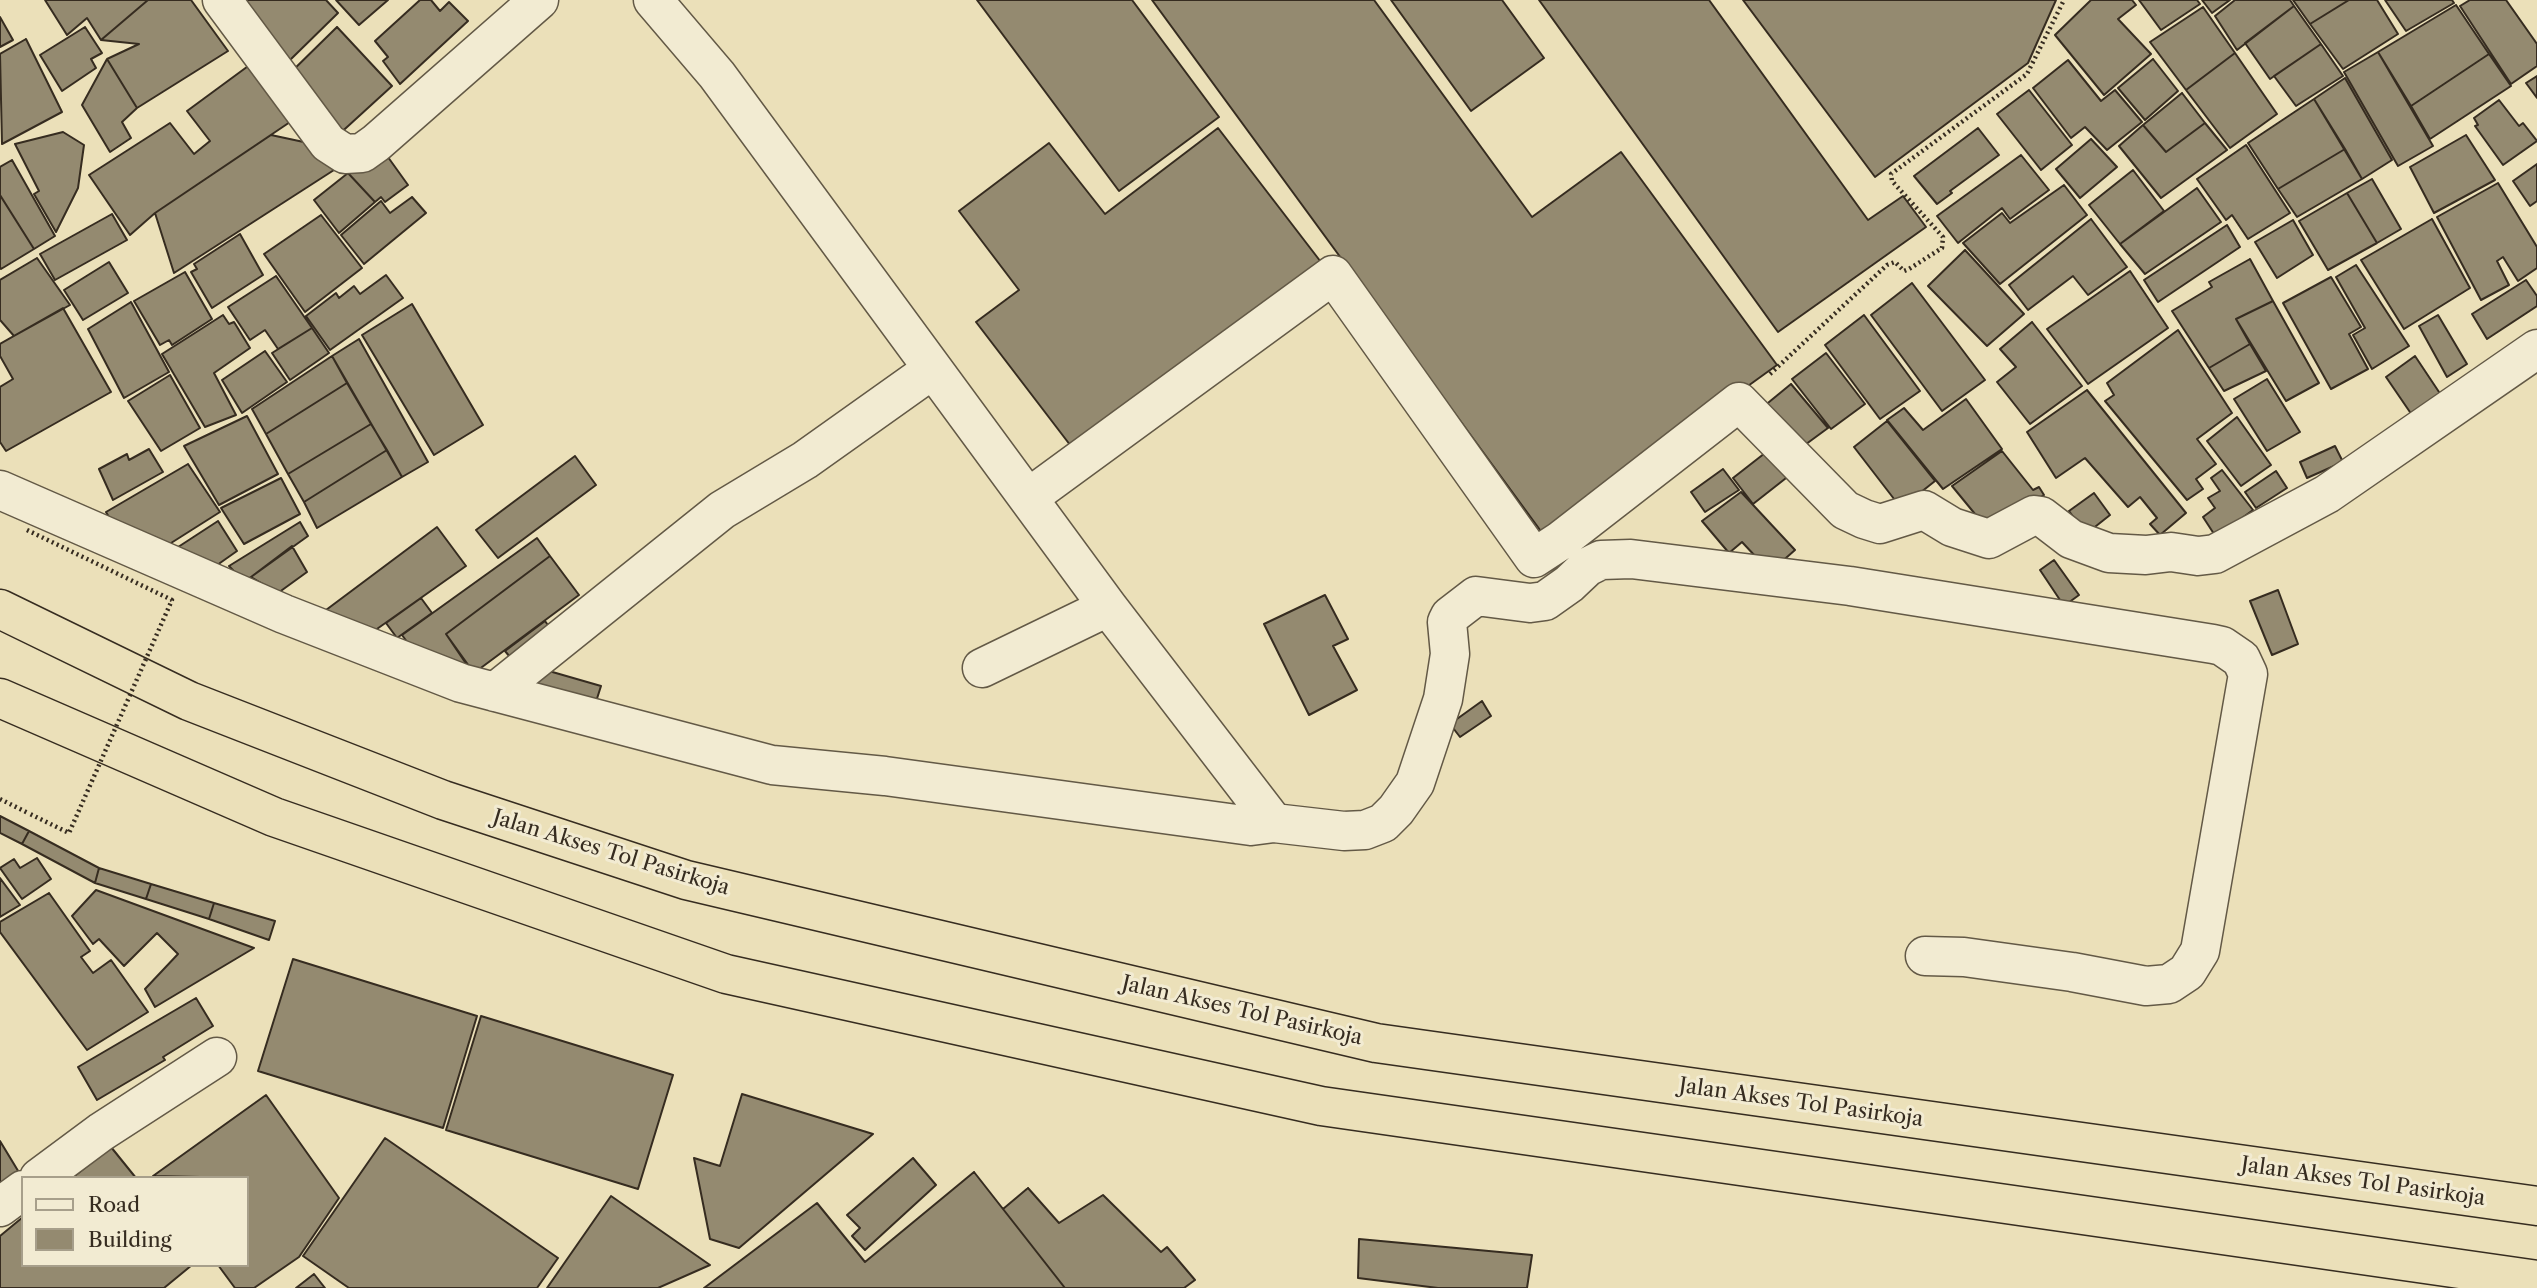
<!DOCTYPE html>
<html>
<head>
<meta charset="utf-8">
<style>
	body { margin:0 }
	#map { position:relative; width:2537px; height:1288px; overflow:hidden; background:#ebe0b9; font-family:"Libre Caslon Text",serif }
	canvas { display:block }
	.legend { position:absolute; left:21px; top:1176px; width:228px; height:91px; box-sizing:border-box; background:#f2ebd2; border:2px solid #a79f8b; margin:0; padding:9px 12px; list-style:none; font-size:21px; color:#362c20 }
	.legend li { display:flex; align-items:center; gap:14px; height:35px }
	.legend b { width:35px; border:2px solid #a79f8b }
</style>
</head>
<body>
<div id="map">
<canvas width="2537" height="1288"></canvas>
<ul class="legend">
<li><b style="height:9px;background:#f2ebd2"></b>Road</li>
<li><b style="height:19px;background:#948a70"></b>Building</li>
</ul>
</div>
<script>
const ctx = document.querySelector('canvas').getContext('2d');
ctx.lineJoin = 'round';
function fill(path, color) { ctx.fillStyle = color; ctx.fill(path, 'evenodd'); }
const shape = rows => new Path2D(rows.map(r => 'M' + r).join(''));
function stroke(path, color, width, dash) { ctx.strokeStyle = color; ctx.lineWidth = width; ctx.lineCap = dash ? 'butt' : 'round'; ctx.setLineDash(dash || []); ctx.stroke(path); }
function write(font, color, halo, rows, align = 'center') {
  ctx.font = font + ' "Libre Caslon Text",serif'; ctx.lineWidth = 6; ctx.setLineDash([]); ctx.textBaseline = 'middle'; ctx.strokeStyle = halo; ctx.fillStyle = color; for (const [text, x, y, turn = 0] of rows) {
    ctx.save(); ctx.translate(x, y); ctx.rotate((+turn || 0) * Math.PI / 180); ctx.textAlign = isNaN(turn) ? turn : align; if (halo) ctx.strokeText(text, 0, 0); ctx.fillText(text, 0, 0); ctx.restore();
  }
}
const building = shape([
	[45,0,148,0,101,40,87,18,67,35,45,0],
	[148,0,191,0,228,51,137,108,107,59,139,44,101,40,148,0],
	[234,0,326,0,338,13,289,61,234,0],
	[336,0,388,0,359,25,336,0],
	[420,0,431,0,440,11,449,2,468,21,400,84,383,61,388,57,375,41,420,0],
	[977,0,1132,0,1219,117,1119,191,977,0],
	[1152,0,1374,0,1532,217,1621,152,1777,365,1543,534,1152,0],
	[1391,0,1502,0,1544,58,1471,111,1391,0],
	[1539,0,1709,0,1868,220,1903,196,1926,227,1778,332,1539,0],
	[1743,0,2056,0,2028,63,1875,177,1743,0],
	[2091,0,2132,0,2136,5,2118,19,2151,54,2104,95,2055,35,2091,0],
	[2139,0,2197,0,2200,4,2161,30,2139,0],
	[2202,0,2230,0,2212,13,2202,0],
	[2235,0,2290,0,2294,6,2237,50,2215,16,2235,0],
	[2293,0,2349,0,2310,24,2293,0],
	[2349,0,2377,0,2398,34,2343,69,2310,24,2349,0],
	[2385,0,2452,0,2454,3,2406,31,2385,0],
	[2470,0,2506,0,2537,44,2537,66,2511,84,2460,6,2470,0],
	[2456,5,2489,54,2411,106,2378,52,2456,5],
	[2294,6,2321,44,2270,79,2245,43,2294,6],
	[2203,7,2235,53,2186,90,2150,42,2203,7],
	[0,17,13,40,0,47,0,17],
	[85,27,102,53,91,59,96,68,62,91,40,55,85,27],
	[337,27,392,86,335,138,284,79,337,27],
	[26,39,62,112,2,144,0,54,26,39],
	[2321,44,2343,76,2296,106,2274,76,2321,44],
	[2378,52,2433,146,2398,166,2344,72,2378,52],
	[2235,53,2277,114,2230,148,2186,90,2235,53],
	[2489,54,2511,86,2430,139,2411,106,2489,54],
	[107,59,137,108,122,122,131,138,110,152,82,105,107,59],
	[2153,59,2178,91,2145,120,2118,88,2153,59],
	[2068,60,2101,101,2115,90,2142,122,2107,150,2085,127,2071,138,2033,88,2068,60],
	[255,61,296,118,155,213,130,235,89,175,170,123,194,154,210,141,187,111,255,61],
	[2537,76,2537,98,2526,83,2537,76],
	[2345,78,2392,160,2362,179,2314,99,2345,78],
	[2029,90,2072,145,2041,170,1997,114,2029,90],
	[2182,93,2205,123,2166,152,2143,125,2182,93],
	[2314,99,2345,149,2278,189,2248,143,2314,99],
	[2499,100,2519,126,2523,123,2537,141,2503,165,2475,126,2478,125,2474,118,2499,100],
	[2205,123,2227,150,2161,198,2119,146,2143,125,2166,152,2205,123],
	[1218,128,1324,266,1077,454,976,322,1019,290,959,211,1049,143,1105,214,1218,128],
	[1978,128,1999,155,1950,191,1952,193,1937,204,1914,176,1978,128],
	[63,132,84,145,78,188,56,232,34,194,39,191,15,144,63,132],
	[271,135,313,144,334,170,174,273,155,213,271,135],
	[2466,135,2495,180,2434,213,2410,167,2466,135],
	[2091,139,2117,167,2080,198,2056,169,2091,139],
	[2246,145,2290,213,2248,239,2232,215,2226,220,2197,179,2246,145],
	[380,146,408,185,385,202,381,197,375,202,348,173,380,146],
	[2345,149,2362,179,2297,217,2278,189,2345,149],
	[2021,155,2049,190,2010,219,2002,208,1958,243,1937,216,2021,155],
	[12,160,55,236,34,249,0,195,0,167,12,160],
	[2537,164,2537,201,2530,206,2513,181,2537,164],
	[2133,170,2164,211,2120,244,2089,205,2133,170],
	[348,173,375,202,339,233,314,200,348,173],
	[2372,179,2401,229,2377,243,2347,193,2372,179],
	[2498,183,2537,247,2537,268,2518,281,2503,257,2497,261,2509,285,2481,300,2437,217,2498,183],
	[2064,185,2087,215,2000,284,1963,243,2002,213,2010,223,2064,185],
	[2197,188,2221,222,2145,274,2120,244,2197,188],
	[2347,193,2377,243,2328,270,2299,221,2347,193],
	[0,195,34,249,1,269,0,267,0,195],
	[412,197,426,213,364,264,341,235,381,201,390,213,412,197],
	[112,214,127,240,55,280,40,254,112,214],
	[321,215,362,268,305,312,264,254,321,215],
	[2091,219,2127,267,2088,295,2073,276,2028,310,2009,285,2091,219],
	[2432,219,2470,288,2404,329,2361,260,2432,219],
	[2293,220,2313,255,2277,278,2255,242,2293,220],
	[2227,225,2240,247,2158,302,2144,280,2227,225],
	[240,234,263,275,212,308,191,272,197,269,194,264,240,234],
	[1965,250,2024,314,1987,346,1928,286,1965,250],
	[37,258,70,305,14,336,0,320,0,280,37,258],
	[2250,259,2273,301,2236,319,2250,344,2209,368,2172,311,2212,287,2209,282,2250,259],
	[109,262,128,293,83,320,64,290,109,262],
	[2356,265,2409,346,2372,369,2353,335,2365,328,2336,277,2356,265],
	[2130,271,2168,328,2088,384,2047,329,2130,271],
	[185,272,212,319,172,345,169,340,160,345,134,301,185,272],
	[386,275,403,298,330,350,306,316,336,293,339,298,354,286,360,294,386,275],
	[276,276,312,328,278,349,265,330,250,340,228,307,276,276],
	[2331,277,2361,327,2349,334,2368,369,2331,389,2283,303,2331,277],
	[2526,280,2537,296,2537,306,2487,339,2472,314,2526,280],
	[1912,283,1985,380,1942,411,1871,315,1912,283],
	[2273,301,2319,383,2286,401,2236,319,2273,301],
	[131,302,169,372,124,398,88,329,131,302],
	[412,304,483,425,434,455,362,335,412,304],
	[63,308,111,392,6,451,0,442,0,387,13,379,0,356,0,344,63,308],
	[223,315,229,324,234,322,250,348,214,373,236,415,205,427,162,354,223,315],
	[1864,315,1920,391,1880,419,1825,345,1864,315],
	[2438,315,2467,364,2447,377,2419,326,2438,315],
	[2032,322,2082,386,2030,424,1997,382,2016,367,2000,349,2032,322],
	[312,328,329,353,290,380,272,353,312,328],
	[2178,330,2232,413,2197,439,2216,464,2196,479,2203,489,2187,500,2105,401,2114,395,2107,383,2178,330],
	[359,339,428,462,402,477,332,356,359,339],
	[2250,344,2266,371,2224,391,2209,368,2250,344],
	[265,351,287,382,242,413,222,380,265,351],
	[1826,353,1865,404,1831,429,1792,379,1826,353],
	[332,356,347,383,266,434,252,409,332,356],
	[2415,356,2443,398,2414,418,2386,377,2415,356],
	[170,375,200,428,161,451,128,401,170,375],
	[2267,379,2300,432,2267,451,2234,399,2267,379],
	[347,383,371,424,288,474,266,434,347,383],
	[1791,384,1828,428,1798,450,1763,407,1791,384],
	[2087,390,2186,513,2160,535,2150,524,2157,518,2140,497,2128,507,2085,458,2056,478,2027,432,2087,390],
	[1966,399,2002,449,1943,489,1887,420,1904,408,1923,430,1966,399],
	[247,416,278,474,219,505,184,446,247,416],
	[2237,417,2271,465,2241,486,2207,441,2237,417],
	[1887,421,1935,481,1901,508,1854,447,1887,421],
	[371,424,387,450,304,502,288,474,371,424],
	[1774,446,1795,471,1753,504,1733,478,1774,446],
	[2335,446,2343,462,2307,478,2300,462,2335,446],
	[149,449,163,472,113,500,99,469,127,454,129,460,149,449],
	[387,450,402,477,317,528,304,502,387,450],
	[2002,451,2033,490,2039,487,2044,495,2001,520,1989,531,1952,486,2002,451],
	[575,456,596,485,498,558,476,530,575,456],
	[188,464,220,512,160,550,122,540,106,512,188,464],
	[1723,469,1739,490,1705,512,1691,492,1723,469],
	[2222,470,2253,510,2216,537,2203,517,2215,508,2208,498,2220,491,2211,478,2222,470],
	[2276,471,2287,488,2256,508,2245,492,2276,471],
	[281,478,300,514,244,544,221,508,281,478],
	[1741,492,1795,550,1770,572,1742,542,1729,553,1702,521,1741,492],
	[2094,493,2110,515,2086,534,2069,511,2094,493],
	[218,521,237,551,203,575,172,551,218,521],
	[300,522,308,536,244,582,229,566,300,522],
	[437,527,466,566,367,636,322,613,437,527],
	[537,538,550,556,446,634,469,668,421,661,402,635,537,538],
	[292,546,307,572,278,593,251,577,292,546],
	[550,556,579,595,474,673,446,634,550,556],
	[2054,560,2079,595,2064,606,2040,570,2054,560],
	[2278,590,2298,644,2272,655,2250,601,2278,590],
	[1325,595,1348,639,1333,646,1357,690,1309,715,1264,624,1325,595],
	[421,598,432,613,397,638,386,623,421,598],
	[545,621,558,639,519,668,505,651,545,621],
	[542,669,601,686,594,708,535,692,542,669],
	[1482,701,1491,716,1460,737,1450,724,1482,701],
	[0,816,29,831,22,844,0,833,0,816],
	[29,831,99,868,95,883,22,844,29,831],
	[37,858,51,879,22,899,0,868,14,859,20,868,37,858],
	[99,868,151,884,146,899,95,883,99,868],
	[0,878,20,905,0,917,0,878],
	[151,884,214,903,209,919,146,899,151,884],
	[96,890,254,948,155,1007,145,989,178,954,157,933,124,966,99,939,93,944,72,916,96,890],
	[49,893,90,951,81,957,93,973,111,960,148,1012,87,1050,0,932,0,922,49,893],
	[214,903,275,921,269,940,209,919,214,903],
	[293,959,477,1016,443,1128,258,1071,293,959],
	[196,998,213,1026,163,1057,165,1060,97,1100,78,1067,196,998],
	[481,1016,673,1075,638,1189,446,1130,481,1016],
	[742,1094,873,1134,739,1248,710,1239,694,1158,720,1166,742,1094],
	[266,1095,339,1198,299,1257,254,1288,235,1288,218,1265,247,1265,247,1178,153,1176,266,1095],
	[385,1138,558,1258,537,1288,349,1288,303,1256,385,1138],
	[0,1141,23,1179,0,1192,0,1141],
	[111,1147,136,1178,72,1178,111,1147],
	[913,1158,936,1185,865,1250,852,1236,860,1228,847,1215,913,1158],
	[974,1172,1065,1288,704,1288,817,1203,865,1262,974,1172],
	[1028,1188,1059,1223,1103,1195,1161,1252,1167,1247,1195,1280,1184,1288,1065,1288,1003,1209,1028,1188],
	[611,1196,710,1265,658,1288,547,1288,611,1196],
	[23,1217,23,1265,192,1265,164,1288,0,1288,0,1236,23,1217],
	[1359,1239,1532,1255,1527,1288,1438,1288,1358,1278,1359,1239],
	[314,1274,325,1288,296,1288,314,1274]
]);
fill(building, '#948a70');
stroke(building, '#362c20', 2);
const minor = shape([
	[222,0,328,143,345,154,362,153,376,143,539,0],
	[0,490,284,614,461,683,772,765,885,776,1251,826,1274,823,1108,607,717,75,653,0],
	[1028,498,1333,275,1534,558,1560,541,1739,402,1845,510,1864,519,1880,524,1924,510,1952,527,1989,539,2034,515,2041,516,2071,539,2109,553,2146,555,2171,552,2198,556,2215,554,2327,494,2537,349],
	[982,668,1108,607],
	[495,692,722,510,805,460,933,369],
	[1274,823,1344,831,1365,830,1383,823,1396,810,1415,783,1443,699,1450,654,1447,622,1450,616,1476,596,1530,603,1545,601,1569,584,1587,567,1601,560,1631,559,1850,586,2213,644,2222,646,2241,659,2248,674,2200,951,2187,972,2169,984,2146,986,2072,972,1964,957,1925,956],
	[39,1178,101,1132,217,1057],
	[0,1207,23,1190]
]);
const highway = shape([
	[0,609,189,701,443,800,686,880,1376,1043,2537,1206],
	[0,698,274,817,726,974,1321,1106,2537,1280]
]);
stroke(minor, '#635946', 41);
stroke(highway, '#362c20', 41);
stroke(shape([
	[1770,374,1887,265,1895,262,1904,271,1909,269,1942,248,1943,237,1892,181,1891,174,2027,74,2064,0],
	[0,799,28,813]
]), '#362c20', 4.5, [2, 3.5]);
stroke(minor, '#f2ebd2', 38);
stroke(highway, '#ebe0b9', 38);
stroke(shape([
	[27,530,172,600,69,833,28,813]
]), '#362c20', 4.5, [2, 3.5]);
write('21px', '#362c20', '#f2ebd2', [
	["Jalan Akses Tol Pasirkoja",611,853,17],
	["Jalan Akses Tol Pasirkoja",1242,1011,13],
	["Jalan Akses Tol Pasirkoja",1801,1103,8],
	["Jalan Akses Tol Pasirkoja",2363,1182,8]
]);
</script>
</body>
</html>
